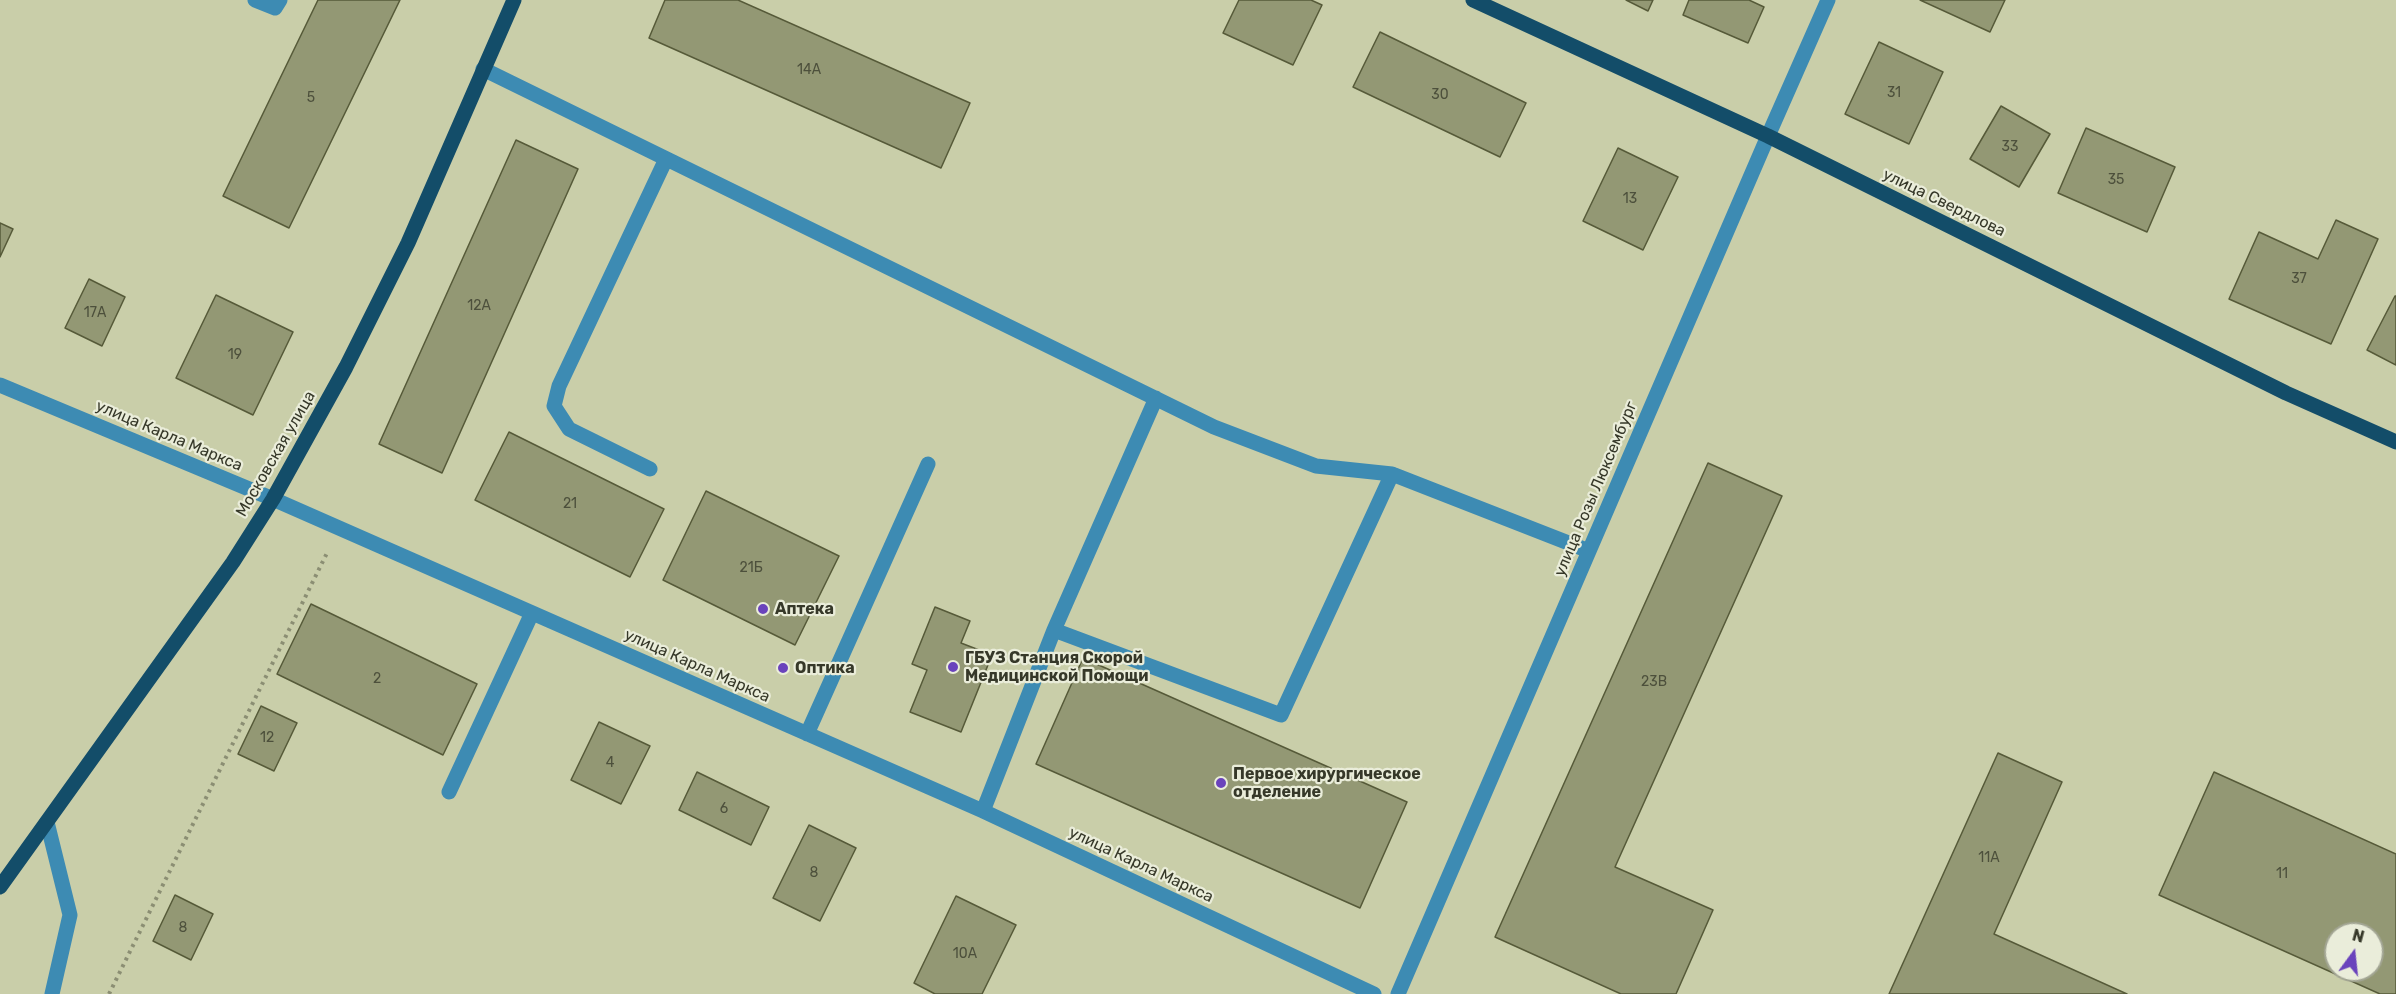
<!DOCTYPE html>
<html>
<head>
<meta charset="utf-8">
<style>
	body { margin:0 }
	#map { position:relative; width:2396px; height:994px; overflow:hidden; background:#c9cea9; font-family:Rubik,sans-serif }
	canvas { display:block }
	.north { position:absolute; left:2324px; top:922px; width:60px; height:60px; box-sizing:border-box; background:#eaedda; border:2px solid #a2a593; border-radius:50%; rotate:15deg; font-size:16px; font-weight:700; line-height:24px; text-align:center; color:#363829 }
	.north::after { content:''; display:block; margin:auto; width:21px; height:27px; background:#6a43bc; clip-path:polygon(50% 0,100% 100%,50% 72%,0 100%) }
</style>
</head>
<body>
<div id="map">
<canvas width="2396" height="994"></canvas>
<div class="north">N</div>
</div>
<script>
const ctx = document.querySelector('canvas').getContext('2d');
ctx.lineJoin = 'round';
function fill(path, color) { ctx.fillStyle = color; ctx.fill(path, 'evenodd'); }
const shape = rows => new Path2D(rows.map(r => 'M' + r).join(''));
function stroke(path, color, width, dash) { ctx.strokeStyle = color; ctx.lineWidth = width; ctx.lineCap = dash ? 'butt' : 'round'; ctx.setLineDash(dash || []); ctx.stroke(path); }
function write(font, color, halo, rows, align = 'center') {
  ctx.font = font + ' Rubik,sans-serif'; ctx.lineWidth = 4.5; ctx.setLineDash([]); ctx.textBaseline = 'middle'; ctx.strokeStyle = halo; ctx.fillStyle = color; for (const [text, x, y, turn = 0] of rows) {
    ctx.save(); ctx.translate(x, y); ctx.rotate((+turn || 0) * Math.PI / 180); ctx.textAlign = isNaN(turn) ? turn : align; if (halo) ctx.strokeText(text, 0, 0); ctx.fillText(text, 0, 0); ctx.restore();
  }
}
const building = shape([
	[318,0,400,0,289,228,223,196,318,0],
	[665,0,738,0,970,103,941,168,649,38,665,0],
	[1239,0,1311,0,1322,5,1293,65,1223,33,1239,0],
	[1626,0,1653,0,1648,11,1626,0],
	[1689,0,1749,0,1764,7,1748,43,1683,15,1689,0],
	[1920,0,2005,0,1990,32,1920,0],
	[1380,32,1526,103,1500,157,1353,87,1380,32],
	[1879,42,1943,72,1909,144,1845,114,1879,42],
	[2001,106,2050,134,2019,187,1970,159,2001,106],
	[2086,128,2175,167,2147,232,2058,193,2086,128],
	[516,140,578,169,442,473,379,444,516,140],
	[1618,148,1678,177,1643,250,1583,221,1618,148],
	[2336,220,2378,239,2331,344,2229,299,2259,232,2318,259,2336,220],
	[0,223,13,229,0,257,0,223],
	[89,279,125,297,102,346,65,328,89,279],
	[216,295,293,332,253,415,176,378,216,295],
	[2395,296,2396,296,2396,365,2367,350,2395,296],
	[509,432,664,509,630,577,475,500,509,432],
	[1708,463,1782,496,1615,867,1713,910,1676,994,1621,994,1495,937,1708,463],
	[706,491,839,556,795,645,663,580,706,491],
	[311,604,477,684,443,755,277,674,311,604],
	[935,607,970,621,961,643,992,655,961,732,910,712,927,670,912,664,935,607],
	[1083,658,1407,802,1360,908,1036,764,1083,658],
	[261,706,297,723,274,771,238,754,261,706],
	[599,722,650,746,621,804,571,780,599,722],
	[1998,753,2062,782,1994,934,2127,994,1889,994,1998,753],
	[697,772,769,807,751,845,679,810,697,772],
	[2214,772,2396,854,2396,994,2380,994,2159,895,2214,772],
	[2336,934,2372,934,2372,970,2336,970,2336,934],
	[809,825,856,848,820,921,773,898,809,825],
	[175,895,213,914,191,960,153,941,175,895],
	[956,896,1016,925,982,994,935,994,914,983,956,896]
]);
fill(building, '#939874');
stroke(building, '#565a39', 1.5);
stroke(shape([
	[109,994,328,551]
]), '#8b8e73', 4, [3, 4.5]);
stroke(shape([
	[255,0,275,8,280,0],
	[483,69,1214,427,1316,466,1392,474],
	[0,385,273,499,983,811,1374,994],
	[650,469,569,429,554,406,559,386,666,159],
	[1054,630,1156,398],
	[807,734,928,464],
	[449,792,532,613],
	[983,811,1054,630,1281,715,1392,474,1589,551],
	[47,822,70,915,52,994],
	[1398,994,1768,136,1828,0]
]), '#3d8bb3', 15);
stroke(shape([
	[1473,0,1768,136,2286,393,2396,442],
	[0,887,233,562,273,499,346,367,408,243,514,0]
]), '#134d69', 15);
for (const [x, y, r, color] of [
	[763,609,6,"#6a43bc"],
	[953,667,6,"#6a43bc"],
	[783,668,6,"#6a43bc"],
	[1221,783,6,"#6a43bc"]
]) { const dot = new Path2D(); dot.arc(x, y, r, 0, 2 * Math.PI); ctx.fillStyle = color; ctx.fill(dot); stroke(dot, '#eaedda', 2); }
write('14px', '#4d503c', null, [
	["14А",809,70],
	["31",1894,93],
	["30",1440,95],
	["5",311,98],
	["33",2010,147],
	["35",2116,180],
	["13",1630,199],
	["37",2299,279],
	["12А",479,306],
	["17А",95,313],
	["19",235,355],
	["21",570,504],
	["21Б",751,568],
	["2",377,679],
	["23В",1654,682],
	["12",267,738],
	["4",610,763],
	["6",724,809],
	["11А",1989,858],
	["8",814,873],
	["11",2282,874],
	["8",183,928],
	["10А",965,954]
]);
write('16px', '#363829', '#eaedda', [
	["улица Свердлова",1944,203,26],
	["улица Карла Маркса",169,436,23],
	["Московская улица",276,454,-60],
	["улица Розы Люксембург",1596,489,-67],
	["улица Карла Маркса",697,666,24],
	["улица Карла Маркса",1141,865,25]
]);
write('bold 16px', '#363829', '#eaedda', [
	["Аптека",775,609],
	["ГБУЗ Станция Скорой",965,658],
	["Медицинской Помощи",965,676],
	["Оптика",795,668],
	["Первое хирургическое",1233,774],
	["отделение",1233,792]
], 'left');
</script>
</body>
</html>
